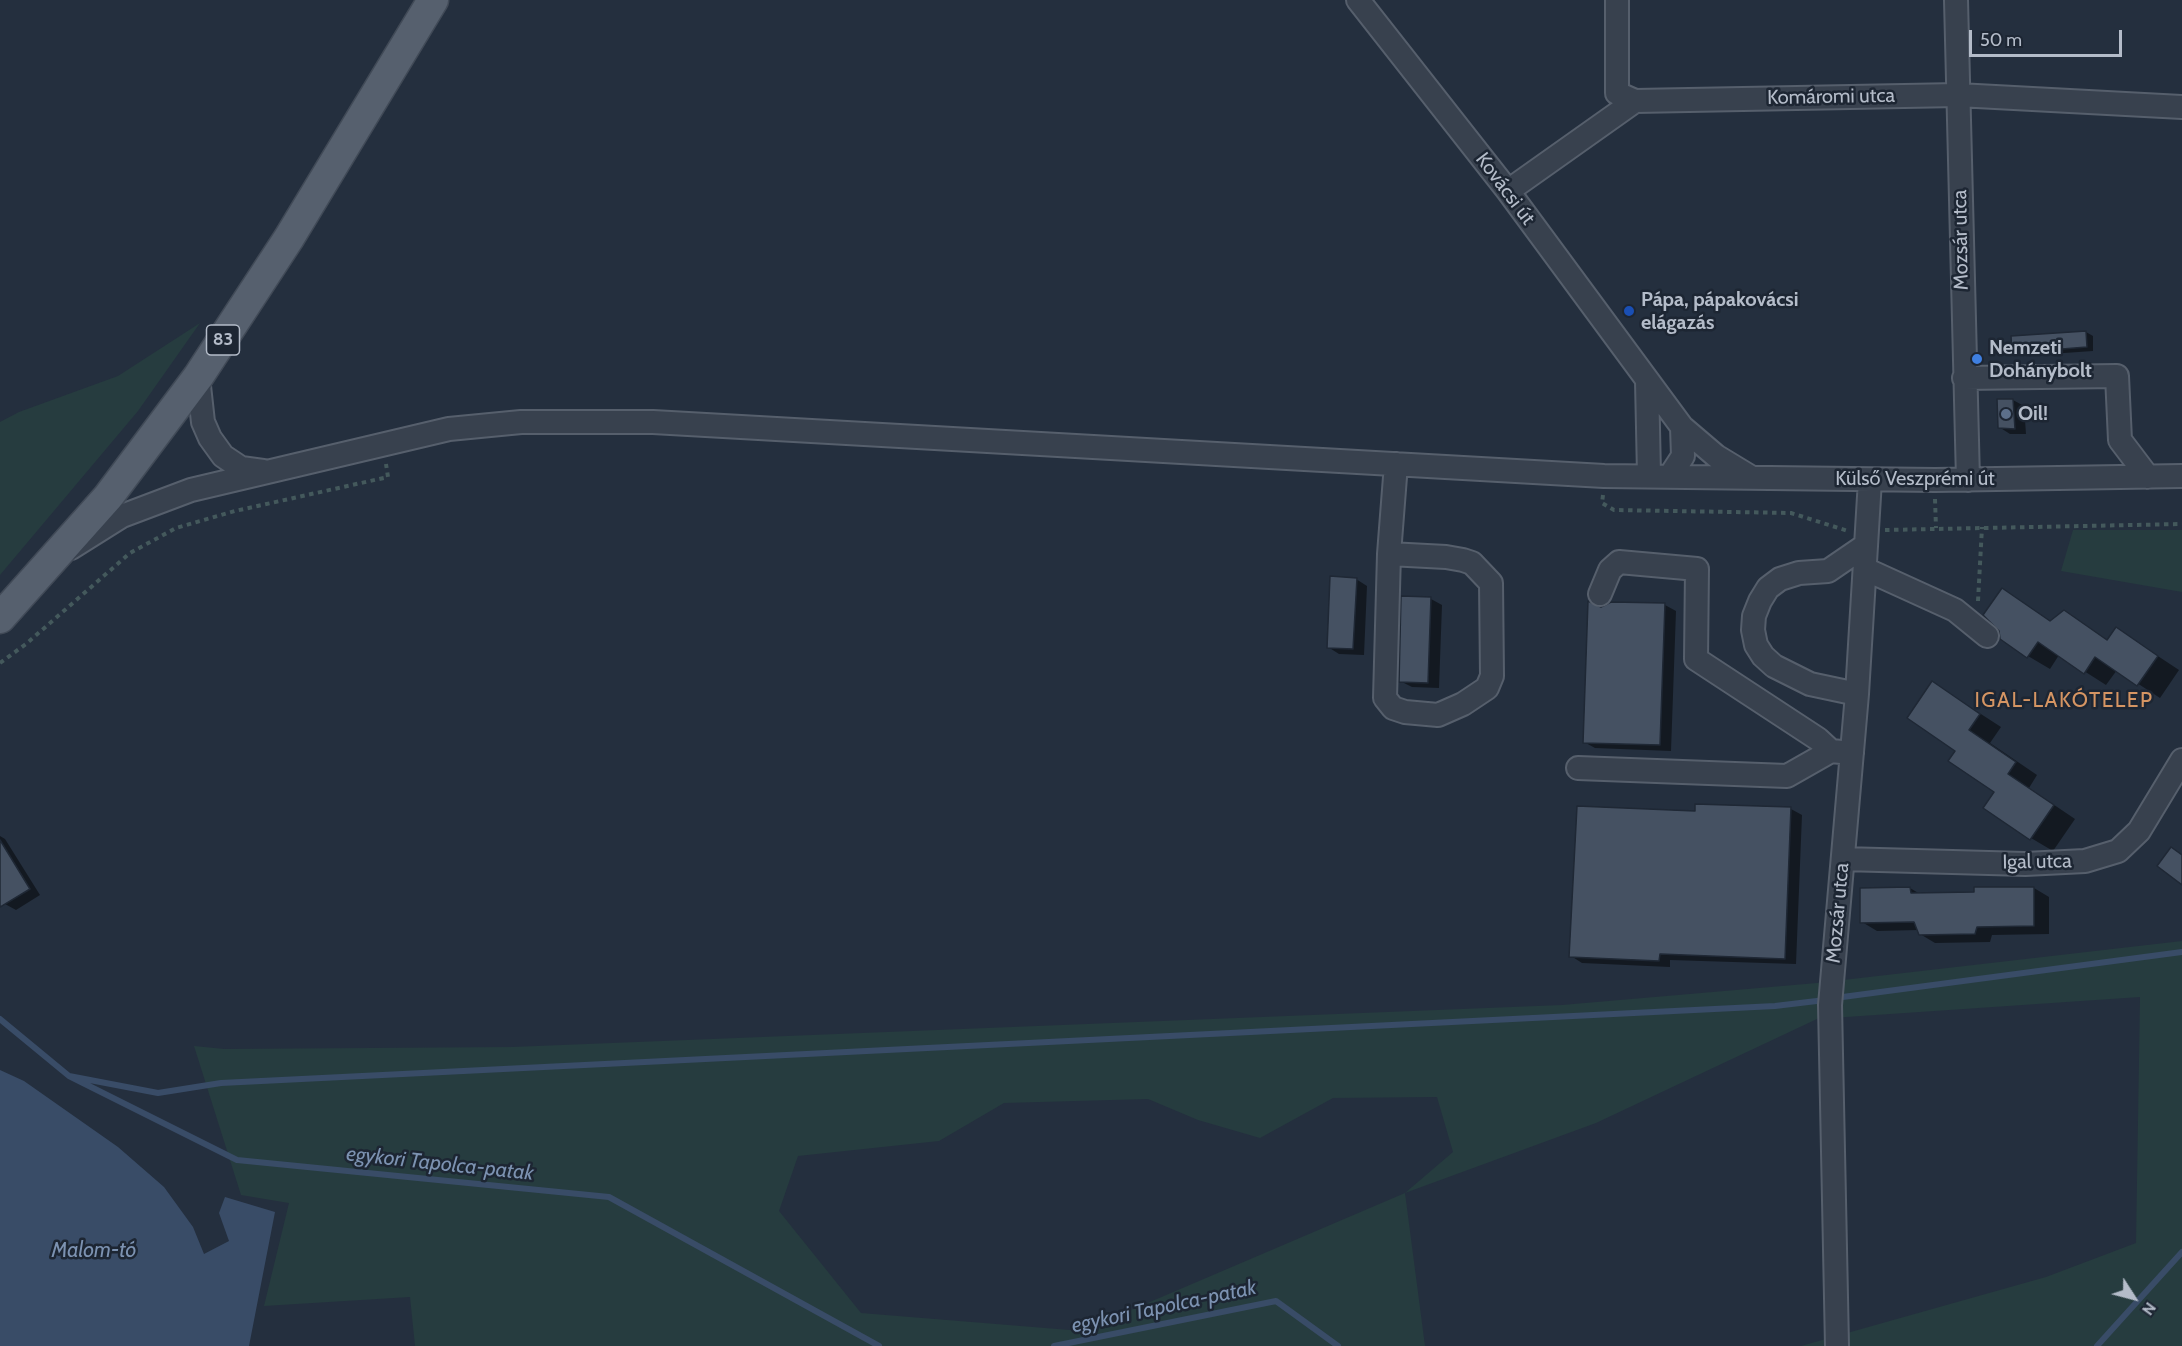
<!DOCTYPE html>
<html>
<head>
<meta charset="utf-8">
<style>
	body { margin:0 }
	#map { position:relative; width:2182px; height:1346px; overflow:hidden; background:#242f3e; font-family:Cabin,sans-serif }
	canvas { display:block }
	.north { position:absolute; left:2104px; top:1268px; width:60px; height:60px; -webkit-text-stroke:4px #1d2633; paint-order:stroke; rotate:126deg; font-size:16px; font-weight:700; line-height:24px; text-align:center; color:#b4bcc9 }
	.north::after { content:''; display:block; margin:auto; width:21px; height:27px; background:#b4bcc9; clip-path:polygon(50% 0,100% 100%,50% 72%,0 100%) }
	.scale { position:absolute; left:1969px; top:30px; width:153px; height:27px; box-sizing:border-box; border:3px solid #b4bcc9; border-top:0; padding-left:8px; font-size:18px; line-height:21px; white-space:nowrap; color:#b4bcc9; -webkit-text-stroke:4px #1d2633; paint-order:stroke }
</style>
</head>
<body>
<div id="map">
<canvas width="2182" height="1346"></canvas>
<div class="north">N</div>
<div class="scale">50 m</div>
</div>
<script>
const ctx = document.querySelector('canvas').getContext('2d');
ctx.lineJoin = 'round';
function fill(path, color) { ctx.fillStyle = color; ctx.fill(path, 'evenodd'); }
const shape = rows => new Path2D(rows.map(r => 'M' + r).join(''));
function stroke(path, color, width, dash) { ctx.strokeStyle = color; ctx.lineWidth = width; ctx.lineCap = dash ? 'butt' : 'round'; ctx.setLineDash(dash || []); ctx.stroke(path); }
function write(font, color, halo, rows, align = 'center') {
  ctx.font = font + ' Cabin,sans-serif'; ctx.lineWidth = 5; ctx.setLineDash([]); ctx.textBaseline = 'middle'; ctx.strokeStyle = halo; ctx.fillStyle = color; for (const [text, x, y, turn = 0] of rows) {
    ctx.save(); ctx.translate(x, y); ctx.rotate((+turn || 0) * Math.PI / 180); ctx.textAlign = isNaN(turn) ? turn : align; if (halo) ctx.strokeText(text, 0, 0); ctx.fillText(text, 0, 0); ctx.restore();
  }
}
fill(shape([
	[200,323,138,411,0,575,0,422,19,412,118,376],
	[2073,530,2182,530,2182,592,2061,571],
	[2182,941,2182,1346,1801,1346,2046,1277,2136,1243,2140,997,1817,1019,1596,1123,1405,1193,1425,1346,415,1346,410,1297,264,1306,289,1203,241,1195,194,1046,224,1049,512,1047,1562,1005,1817,983],
	[1437,1097,1453,1152,1405,1193,1082,1331,861,1313,779,1211,798,1156,939,1141,1004,1103,1148,1099,1198,1120,1260,1138,1333,1098]
]), '#263c3f');
fill(shape([
	[0,1070,24,1081,118,1147,164,1187,193,1227,204,1254,229,1241,219,1213,225,1197,275,1212,249,1346,0,1346]
]), '#394c67');
fill(shape([
	[2086,332,2093,336,2093,351,2021,356,2014,352],
	[2013,400,2024,406,2026,434,2010,434,1999,427],
	[1356,579,1367,586,1364,655,1339,654,1328,647],
	[2003,590,2052,622,2064,612,2109,641,2117,629,2179,670,2160,698,2117,670,2106,685,2059,655,2050,669,2028,656],
	[1403,598,1431,599,1442,605,1439,688,1412,687,1400,681],
	[1665,605,1676,611,1671,751,1595,748,1584,742,1601,609],
	[1933,683,2001,727,1990,743,2037,775,2029,788,2075,819,2053,851,2031,838,1996,792,1957,751],
	[1791,809,1802,815,1796,964,1670,960,1670,967,1582,963,1571,956,1696,813],
	[0,836,5,839,40,895,16,910,5,904,0,896],
	[1910,888,1920,894,1976,894,2034,888,2049,897,2049,934,1992,935,1990,942,1935,943,1920,934,1919,930,1877,931,1862,922]
]), '#0007');
stroke(shape([
	[1835,998,2182,952],
	[0,1019,69,1076,237,1160,609,1197,879,1346],
	[69,1076,158,1093,221,1083,1775,1006,1825,1000],
	[1054,1346,1276,1301,1338,1346],
	[2097,1346,2182,1252]
]), '#394c67', 6);
const building = shape([
	[2086,331,2087,347,2012,353,2011,336,2086,331],
	[1997,399,2013,399,2015,429,1998,428,1997,399],
	[1330,576,1357,578,1353,649,1327,648,1330,576],
	[2002,588,2050,621,2064,610,2107,640,2116,627,2158,656,2137,686,2095,657,2084,674,2038,642,2027,658,2000,639,1999,631,1983,615,2002,588],
	[1401,596,1431,597,1428,683,1399,682,1401,596],
	[1588,601,1601,607,1611,602,1665,603,1660,745,1583,743,1588,601],
	[1932,681,1980,714,1969,730,2016,762,2008,774,2054,805,2030,840,1983,808,1994,792,1948,761,1955,751,1907,718,1932,681],
	[1695,804,1791,807,1785,959,1660,954,1659,961,1569,957,1577,806,1695,811,1695,804],
	[0,840,30,889,0,907,0,840],
	[2171,847,2182,855,2182,885,2157,866,2171,847],
	[1910,887,1911,893,1974,892,1974,887,2034,887,2034,926,1977,927,1975,934,1919,935,1914,922,1860,923,1860,888,1910,887]
]);
fill(building, '#455162');
stroke(building, '#1f2835', 1.5);
const minor = shape([
	[1358,0,1508,191,1682,427,1716,456,1749,476],
	[1617,0,1617,93,1635,101],
	[1956,0,1968,480],
	[1508,191,1635,101,1958,95,2182,107],
	[198,377,203,422,210,438,223,456,241,468,263,471],
	[1964,378,2117,376,2120,440,2148,477],
	[1647,381,1649,475],
	[1670,476,1683,456,1682,427],
	[71,548,122,516,191,490,449,429,521,422,653,422,1604,476,1935,480,2182,476],
	[1389,554,1446,557,1463,560,1472,563,1491,583,1492,676,1487,688,1463,704,1438,715,1405,712,1393,708,1385,698,1389,554,1396,464],
	[1865,569,1955,610,1987,636],
	[1600,594,1610,570,1619,562,1697,569,1696,659,1818,739,1831,751,1852,753],
	[1857,694,1810,684,1774,666,1763,656,1756,645,1753,630,1754,616,1760,601,1768,588,1780,579,1799,573,1828,571,1866,545],
	[1578,768,1787,776,1831,751],
	[1843,859,2025,864,2085,861,2118,851,2139,831,2182,760],
	[1837,1346,1830,1005,1857,694,1870,480]
]);
const major = shape([
	[0,618,108,497,198,377,289,238,433,0]
]);
stroke(minor, '#565f6c', 26);
stroke(major, '#414a57', 33);
stroke(shape([
	[1603,495,1602,503,1614,510,1791,513,1848,531],
	[1935,499,1936,528],
	[1885,530,2182,524],
	[1978,601,1982,527],
	[0,663,26,644,130,553,176,528,235,511,388,477,386,464]
]), '#44595c', 4, [4.5, 4.5]);
stroke(minor, '#38414e', 22);
stroke(major, '#56606e', 30);
for (const [x, y, r, color] of [
	[1629,311,6,"#1a4fb4"],
	[1977,359,6,"#3f7fe0"],
	[2006,414,6,"#5c6f8a"]
]) { const dot = new Path2D(); dot.arc(x, y, r, 0, 2 * Math.PI); ctx.fillStyle = color; ctx.fill(dot); stroke(dot, '#1d2633', 2); }
for (const [x, y, w] of [
	[223,340,33]
]) { const box = new Path2D(); box.roundRect(x - w / 2, y - 15, w, 30, 4.5); ctx.fillStyle = '#1d2633'; ctx.fill(box); stroke(box, '#b4bcc9', 1.5); }
write('bold 18px', '#b4bcc9', null, [
	["83",223,340]
]);
write('20px', '#b4bcc9', '#1d2633', [
	["Komáromi utca",1831,97,-1],
	["Kovácsi út",1505,189,53],
	["Mozsár utca",1961,240,-91],
	["Külső Veszprémi út",1915,479],
	["Igal utca",2037,862,-1],
	["Mozsár utca",1838,913,-85]
]);
write('bold 20px', '#b4bcc9', '#1d2633', [
	["Pápa, pápakovácsi",1641,300],
	["elágazás",1641,323],
	["Nemzeti",1989,348],
	["Dohánybolt",1989,371],
	["Oil!",2018,414]
], 'left');
ctx.letterSpacing = '1.5px';
write('21px', '#d59563', '#1d2633', [
	["IGAL-LAKÓTELEP",2064,701]
]);
ctx.letterSpacing = '0px';
write('italic 21px', '#7c92b1', '#1d2633', [
	["egykori Tapolca-patak",440,1164,6],
	["Malom-tó",94,1251],
	["egykori Tapolca-patak",1164,1307,-12]
]);
</script>
</body>
</html>
